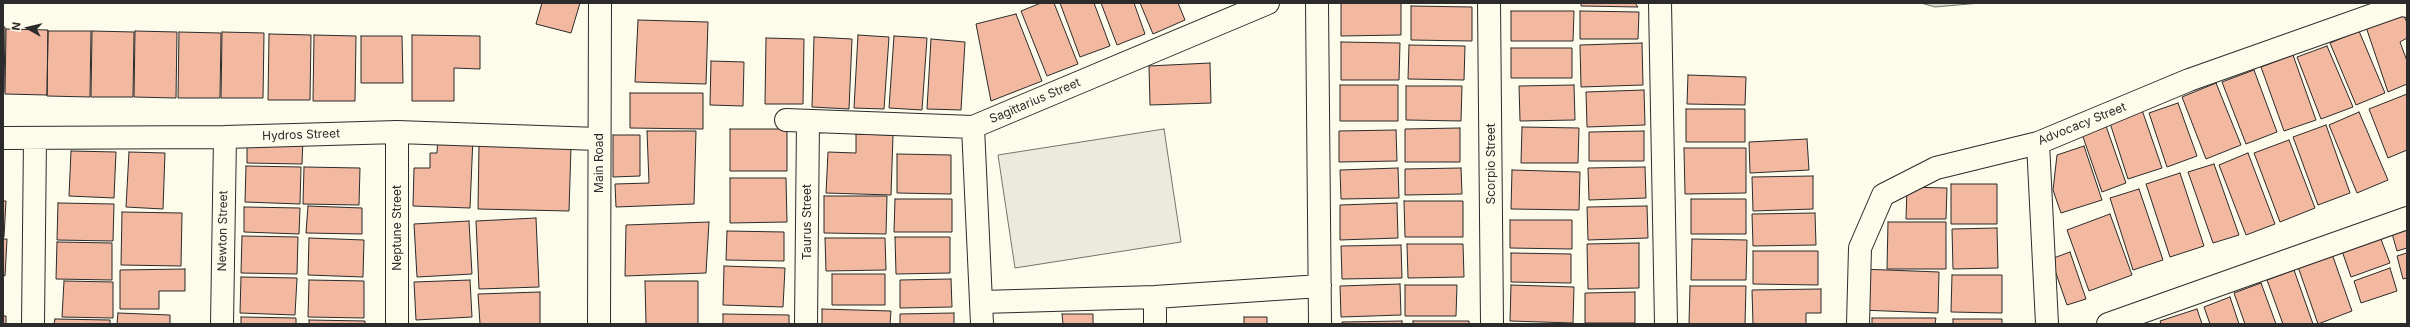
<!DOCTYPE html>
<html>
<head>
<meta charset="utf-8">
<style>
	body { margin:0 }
	#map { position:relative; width:2410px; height:327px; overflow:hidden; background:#fdfbea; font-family:Inter,sans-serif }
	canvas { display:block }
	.frame { position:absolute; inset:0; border:4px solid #2b2b2b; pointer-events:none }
	.north { position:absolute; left:8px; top:8px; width:40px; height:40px; -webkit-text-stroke:3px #fdfbea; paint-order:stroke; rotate:278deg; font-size:11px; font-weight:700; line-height:16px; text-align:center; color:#2b2b2b }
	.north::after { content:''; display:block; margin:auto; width:14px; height:18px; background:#2b2b2b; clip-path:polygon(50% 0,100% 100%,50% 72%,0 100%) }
</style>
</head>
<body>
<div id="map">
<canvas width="2410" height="327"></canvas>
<div class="frame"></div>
<div class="north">N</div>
</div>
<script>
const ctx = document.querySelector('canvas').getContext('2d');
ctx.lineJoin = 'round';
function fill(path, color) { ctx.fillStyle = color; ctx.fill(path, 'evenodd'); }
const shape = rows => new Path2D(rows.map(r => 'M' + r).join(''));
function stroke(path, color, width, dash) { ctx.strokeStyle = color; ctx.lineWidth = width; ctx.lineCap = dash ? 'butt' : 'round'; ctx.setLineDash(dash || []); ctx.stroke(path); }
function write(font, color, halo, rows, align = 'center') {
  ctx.font = font + ' Inter,sans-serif'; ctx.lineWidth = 3; ctx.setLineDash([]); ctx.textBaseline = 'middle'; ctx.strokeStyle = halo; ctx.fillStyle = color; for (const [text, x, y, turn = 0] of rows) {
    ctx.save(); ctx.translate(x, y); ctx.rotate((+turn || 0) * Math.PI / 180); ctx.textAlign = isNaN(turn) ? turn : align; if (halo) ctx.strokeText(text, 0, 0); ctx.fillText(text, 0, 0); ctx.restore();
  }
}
const green = shape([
	[1164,129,1181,242,1015,268,998,155,1164,129]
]);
fill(green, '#ecebdb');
stroke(green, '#74746e', 1);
const water = shape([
	[1921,3,1980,3,1935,7,1921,3]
]);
fill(water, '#d8d7c9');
stroke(water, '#74746e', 1);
const building = shape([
	[542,3,580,3,571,33,536,24,542,3],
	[1041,3,1054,3,1078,64,1047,76,1021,11,1041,3],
	[1060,3,1094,3,1110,46,1080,57,1060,3],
	[1101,3,1134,3,1145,34,1117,45,1101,3],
	[1140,3,1178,3,1185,20,1153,34,1140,3],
	[1341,3,1401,3,1401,35,1341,36,1341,3],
	[1581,3,1635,3,1638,7,1581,6,1581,3],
	[1411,6,1472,7,1472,41,1411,40,1411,6],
	[1511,11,1574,11,1573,41,1511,41,1511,11],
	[1580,11,1639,12,1638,39,1580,39,1580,11],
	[2403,13,2407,23,2407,38,2400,42,2407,61,2407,84,2388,92,2366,27,2403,13],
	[1016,14,1042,81,991,101,976,24,1016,14],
	[638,20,708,22,706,84,635,82,638,20],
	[3,27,5,27,4,92,3,92,3,27],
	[6,29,48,30,47,95,5,94,6,29],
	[48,31,91,31,90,97,47,96,48,31],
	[92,31,134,32,133,97,91,97,92,31],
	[135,31,177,32,176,98,134,97,135,31],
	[2359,31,2385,93,2356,105,2330,43,2359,31],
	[179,32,221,33,220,98,178,98,179,32],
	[222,32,264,33,263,98,221,98,222,32],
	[269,34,311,35,310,100,268,100,269,34],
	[314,35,356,36,355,101,313,101,314,35],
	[412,35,480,36,480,69,454,68,454,101,412,101,412,35],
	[858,35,889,37,884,109,854,108,858,35],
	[361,36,402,36,403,83,361,83,361,36],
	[894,36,927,38,922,110,889,108,894,36],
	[814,37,852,39,849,109,812,107,814,37],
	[766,38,804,39,803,104,765,104,766,38],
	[931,39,965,42,961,110,927,109,931,39],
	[1341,42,1400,43,1399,80,1341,80,1341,42],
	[1642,43,1643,85,1581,87,1580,45,1642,43],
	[1409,45,1465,46,1464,80,1408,79,1409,45],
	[2327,46,2353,107,2321,119,2297,57,2327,46],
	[1511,48,1572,48,1572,78,1511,78,1511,48],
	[2293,55,2316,120,2284,131,2261,67,2293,55],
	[711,61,744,62,743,106,710,105,711,61],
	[1210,63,1211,103,1150,105,1149,66,1210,63],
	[2254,70,2277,132,2246,144,2222,82,2254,70],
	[1688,75,1746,77,1745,105,1687,104,1688,75],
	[2216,83,2241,145,2206,159,2182,97,2216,83],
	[1340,85,1398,85,1398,121,1340,121,1340,85],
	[1574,85,1575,120,1520,121,1519,86,1574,85],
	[1406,86,1462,86,1461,121,1406,120,1406,86],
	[1644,90,1645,125,1587,127,1586,92,1644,90],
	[630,93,703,93,703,129,630,128,630,93],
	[2407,94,2407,150,2388,158,2369,109,2407,94],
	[2178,103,2197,156,2167,167,2149,113,2178,103],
	[2141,107,2162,168,2128,179,2109,120,2141,107],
	[1686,109,1745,109,1745,142,1686,142,1686,109],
	[2359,112,2388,180,2357,193,2329,125,2359,112],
	[2326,125,2350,193,2318,205,2293,137,2326,125],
	[2106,126,2126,183,2102,192,2082,134,2106,126],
	[1522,127,1579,128,1578,163,1521,163,1522,127],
	[1460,128,1460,162,1405,162,1405,129,1460,128],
	[730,129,787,129,787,171,730,171,730,129],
	[1396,130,1397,161,1339,162,1339,131,1396,130],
	[647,131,696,131,694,204,616,207,615,184,649,183,647,131],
	[1644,131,1644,161,1589,161,1589,132,1644,131],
	[856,134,893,135,891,195,826,193,828,152,856,153,856,134],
	[613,135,640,135,640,176,613,177,613,135],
	[438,136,473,137,470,208,413,206,414,168,430,168,430,153,437,153,438,136],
	[247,137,303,138,302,164,247,163,247,137],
	[1807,139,1809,170,1750,173,1749,142,1807,139],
	[2289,140,2315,208,2280,222,2254,153,2289,140],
	[479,145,571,147,569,211,478,209,479,145],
	[2084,146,2102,200,2061,213,2053,190,2057,155,2084,146],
	[1684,148,1746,148,1746,193,1685,194,1684,148],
	[71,151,116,152,114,198,69,196,71,151],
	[129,152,165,153,163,209,126,207,129,152],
	[2248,153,2275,224,2246,235,2219,165,2248,153],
	[897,154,951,155,951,194,897,193,897,154],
	[2214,164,2239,235,2213,243,2188,172,2214,164],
	[246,166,301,167,300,204,245,202,246,166],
	[304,167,360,168,359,205,303,204,304,167],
	[1645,167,1646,198,1589,200,1588,168,1645,167],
	[1398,168,1399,198,1341,199,1340,170,1398,168],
	[1461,168,1462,194,1405,195,1405,169,1461,168],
	[1512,170,1580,172,1579,210,1511,209,1512,170],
	[2180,173,2204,246,2170,257,2146,184,2180,173],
	[1813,176,1813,209,1753,211,1752,177,1813,176],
	[730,178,786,178,787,222,730,223,730,178],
	[1951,184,1997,184,1997,224,1951,224,1951,184],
	[1907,187,1947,188,1946,219,1906,219,1907,187],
	[2139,189,2163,260,2133,270,2110,198,2139,189],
	[824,196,887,196,886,234,824,233,824,196],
	[895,199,952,199,952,232,894,232,895,199],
	[1691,199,1746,199,1746,234,1691,234,1691,199],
	[3,201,6,201,4,237,3,237,3,201],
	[1404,201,1463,201,1463,237,1405,237,1404,201],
	[58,203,114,204,113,241,57,240,58,203],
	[1397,203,1398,238,1340,240,1340,205,1397,203],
	[308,206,362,208,362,234,306,233,308,206],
	[1647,206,1648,238,1588,240,1587,207,1647,206],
	[244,207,300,208,299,234,244,232,244,207],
	[122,212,182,213,181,266,121,265,122,212],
	[1815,213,1816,245,1753,246,1752,214,1815,213],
	[2110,214,2132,275,2089,291,2067,230,2110,214],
	[536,218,539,287,479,289,476,221,536,218],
	[1510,220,1572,220,1572,249,1510,248,1510,220],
	[469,221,472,274,417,277,414,224,469,221],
	[709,222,706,273,625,276,626,225,709,222],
	[1888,222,1946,222,1946,269,1887,269,1888,222],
	[2407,225,2407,248,2397,251,2391,230,2407,225],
	[1997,228,1998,268,1953,269,1952,229,1997,228],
	[727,231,784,232,784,261,726,260,727,231],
	[2379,234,2390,263,2351,277,2341,248,2379,234],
	[242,236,298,237,297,274,241,273,242,236],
	[895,237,950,237,950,273,896,274,895,237],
	[309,238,364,240,363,277,308,275,309,238],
	[825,238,885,238,886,270,826,271,825,238],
	[3,239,7,239,5,276,3,275,3,239],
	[1692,239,1747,240,1746,280,1691,280,1692,239],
	[57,242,112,243,112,280,56,279,57,242],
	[1639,243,1639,288,1588,289,1587,244,1639,243],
	[1407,244,1463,244,1464,277,1408,278,1407,244],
	[1401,245,1402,278,1342,279,1341,246,1401,245],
	[1753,251,1818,251,1818,285,1753,284,1753,251],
	[2331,251,2352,311,2318,324,2297,264,2331,251],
	[2070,252,2086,299,2067,305,2051,259,2070,252],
	[1511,253,1571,254,1571,283,1511,282,1511,253],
	[2407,253,2407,278,2403,279,2397,256,2407,253],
	[724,266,785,268,783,307,723,305,724,266],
	[2390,268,2397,291,2361,303,2354,281,2390,268],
	[185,269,185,291,159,291,159,309,120,309,120,270,185,269],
	[1861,269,1939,272,1938,313,1860,310,1861,269],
	[2294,270,2313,324,2283,324,2267,280,2294,270],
	[832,274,885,274,885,305,832,305,832,274],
	[1952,275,2002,275,2002,313,1951,312,1952,275],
	[241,277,297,278,295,315,240,313,241,277],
	[951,279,952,307,900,308,900,280,951,279],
	[309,280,364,281,364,318,308,317,309,280],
	[470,280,472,317,416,320,414,282,470,280],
	[64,281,113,282,113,318,62,317,64,281],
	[645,281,698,281,698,324,646,324,645,281],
	[2261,283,2276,324,2245,324,2234,293,2261,283],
	[1400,284,1401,315,1341,317,1340,286,1400,284],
	[1405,285,1457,285,1456,316,1405,316,1405,285],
	[1511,285,1574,287,1573,323,1510,321,1511,285],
	[1690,286,1746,286,1745,324,1689,324,1690,286],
	[1821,289,1821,313,1806,313,1806,324,1753,324,1752,290,1821,289],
	[540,292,540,324,480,324,478,294,540,292],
	[1635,292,1635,323,1585,323,1585,293,1635,292],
	[2230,297,2239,324,2210,324,2204,307,2230,297],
	[822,309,891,311,890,324,822,324,822,309],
	[2197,309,2202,324,2161,324,2160,321,2197,309],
	[118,313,170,315,170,324,117,324,118,313],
	[954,313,954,324,900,324,900,314,954,313],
	[723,314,789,315,789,324,723,324,723,314],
	[1062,314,1093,314,1093,324,1063,324,1062,314],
	[3,316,6,316,6,324,3,324,3,316],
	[241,317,296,318,296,324,241,324,241,317],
	[1244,317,1267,317,1267,324,1244,324,1244,317],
	[1872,318,1936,318,1935,324,1872,324,1872,318],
	[55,319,110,320,110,324,54,324,55,319],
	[1953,319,2002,319,2002,324,1953,324,1953,319],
	[309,320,365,321,365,324,309,324,309,320],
	[1402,321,1402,324,1342,324,1342,322,1402,321],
	[1413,321,1469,321,1469,324,1413,324,1413,321]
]);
fill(building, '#f2b8a0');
stroke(building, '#2b2b2b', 1);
const minor = shape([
	[1317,3,1320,324],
	[1489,3,1492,324],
	[1660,3,1666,324],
	[786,120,973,127,1268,3],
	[973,127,982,324],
	[397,132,397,324],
	[3,138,225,137,397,132,598,139],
	[2038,143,2047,324],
	[982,302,1155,297,1320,286],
	[33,324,35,138],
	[222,324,225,137],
	[599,324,600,3],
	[806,324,808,121],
	[1155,324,1155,297],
	[1858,324,1860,248,1883,195,1936,168,2038,143,2189,80,2401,5,2407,6],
	[2108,324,2407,218]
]);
stroke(minor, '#2b2b2b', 24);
stroke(minor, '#fdfbea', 22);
write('12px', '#2b2b2b', '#fdfbea', [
	["Sagittarius Street",1035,101,-23],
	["Advocacy Street",2082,124,-22],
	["Hydros Street",301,135,-2],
	["Main Road",599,163,-90],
	["Scorpio Street",1491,164,-90],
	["Taurus Street",807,222,-90],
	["Neptune Street",397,228,-90],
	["Newton Street",223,231,-89]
]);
</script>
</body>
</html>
